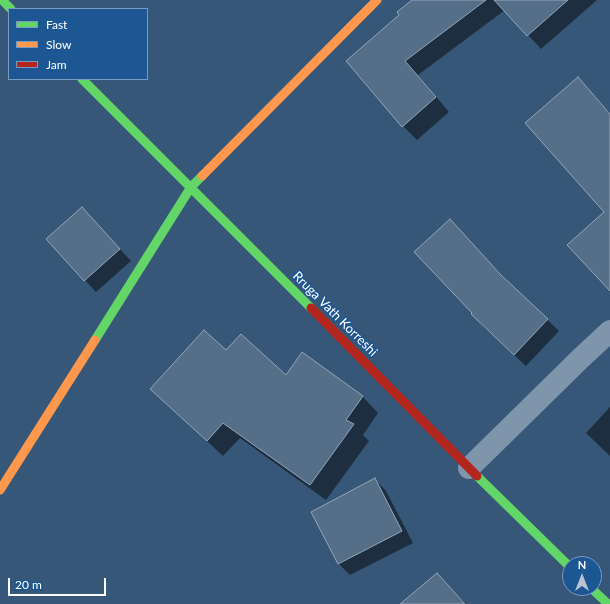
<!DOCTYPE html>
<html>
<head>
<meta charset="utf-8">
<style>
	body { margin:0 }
	#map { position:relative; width:610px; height:604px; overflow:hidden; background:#375778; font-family:Lato,sans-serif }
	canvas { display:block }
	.legend { position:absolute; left:8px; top:8px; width:140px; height:72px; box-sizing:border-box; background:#1c5693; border:1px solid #779abe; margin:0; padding:5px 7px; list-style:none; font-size:12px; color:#fff }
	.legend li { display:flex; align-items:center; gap:8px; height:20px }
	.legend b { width:20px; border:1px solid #779abe }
	.north { position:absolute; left:562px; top:556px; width:40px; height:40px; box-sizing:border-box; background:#1c5693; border:1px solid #779abe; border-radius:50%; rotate:0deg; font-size:11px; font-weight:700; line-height:16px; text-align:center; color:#fff }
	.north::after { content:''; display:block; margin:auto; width:14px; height:18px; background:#b9c4d0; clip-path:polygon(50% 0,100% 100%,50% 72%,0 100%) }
	.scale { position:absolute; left:8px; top:578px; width:98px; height:18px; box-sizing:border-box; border:2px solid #fff; border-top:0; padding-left:5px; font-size:12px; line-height:14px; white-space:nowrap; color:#fff; -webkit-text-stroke:3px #1c5693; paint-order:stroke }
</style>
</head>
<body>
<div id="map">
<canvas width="610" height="604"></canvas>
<ul class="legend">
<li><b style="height:5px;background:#63d668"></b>Fast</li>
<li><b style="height:5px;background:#ff974d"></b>Slow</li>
<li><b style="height:5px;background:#b3261e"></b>Jam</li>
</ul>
<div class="north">N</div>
<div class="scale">20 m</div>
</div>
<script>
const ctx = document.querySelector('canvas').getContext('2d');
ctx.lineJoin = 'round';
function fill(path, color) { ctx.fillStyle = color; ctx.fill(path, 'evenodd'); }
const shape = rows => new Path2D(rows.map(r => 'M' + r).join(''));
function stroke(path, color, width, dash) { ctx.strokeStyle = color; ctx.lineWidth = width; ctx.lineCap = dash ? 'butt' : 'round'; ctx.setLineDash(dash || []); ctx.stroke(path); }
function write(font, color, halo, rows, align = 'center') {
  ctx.font = font + ' Lato,sans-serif'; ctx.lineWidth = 3; ctx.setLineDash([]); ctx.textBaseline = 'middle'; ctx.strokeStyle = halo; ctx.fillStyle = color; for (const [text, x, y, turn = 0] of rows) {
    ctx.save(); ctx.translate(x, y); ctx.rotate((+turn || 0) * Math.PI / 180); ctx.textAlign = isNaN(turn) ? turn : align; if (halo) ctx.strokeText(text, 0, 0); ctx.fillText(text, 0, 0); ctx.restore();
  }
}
fill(shape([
	[414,0,597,0,541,49,505,10,418,75,449,112,417,140,403,126,401,15],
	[578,78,610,113,610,290,605,212],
	[93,220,131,261,96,292,47,239],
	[461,232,508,282,559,331,526,366,483,326,473,313],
	[226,351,286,376,303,354,363,397,378,413,363,435,369,441,326,500,240,438,223,456,167,404],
	[610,407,610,456,586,433],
	[375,479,386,491,413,543,350,575,339,564,312,512],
	[437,574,466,604,401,604]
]), '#0007');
const building = shape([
	[412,0,486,0,405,61,436,97,402,127,346,61,399,15,397,12,412,0],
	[494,0,568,0,527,36,494,0],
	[578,77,610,114,610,291,567,245,604,212,525,123,578,77],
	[82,207,120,249,84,281,46,239,82,207],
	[450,219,501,275,548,319,514,355,471,314,472,313,414,252,450,219],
	[204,330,226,350,241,334,286,375,302,352,363,396,346,420,354,424,310,485,223,423,207,441,150,389,204,330],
	[375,478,402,531,338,564,311,512,375,478],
	[437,573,465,604,400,604,437,573]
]);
fill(building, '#556f89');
stroke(building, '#94a6b8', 1);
stroke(shape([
	[469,468,581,358,610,331]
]), '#7f95ab', 22);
stroke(shape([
	[2,0,11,9],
	[82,79,311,308],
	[95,340,191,187,202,176],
	[477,476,570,567],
	[591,588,608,604]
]), '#63d668', 9);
stroke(shape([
	[202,176,377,0],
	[0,490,95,340]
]), '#ff974d', 9);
stroke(shape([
	[311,308,477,476]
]), '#b3261e', 9);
write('13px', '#fff', '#1c5693', [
	["Rruga Vath Korreshi",335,314,45]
]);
</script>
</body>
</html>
